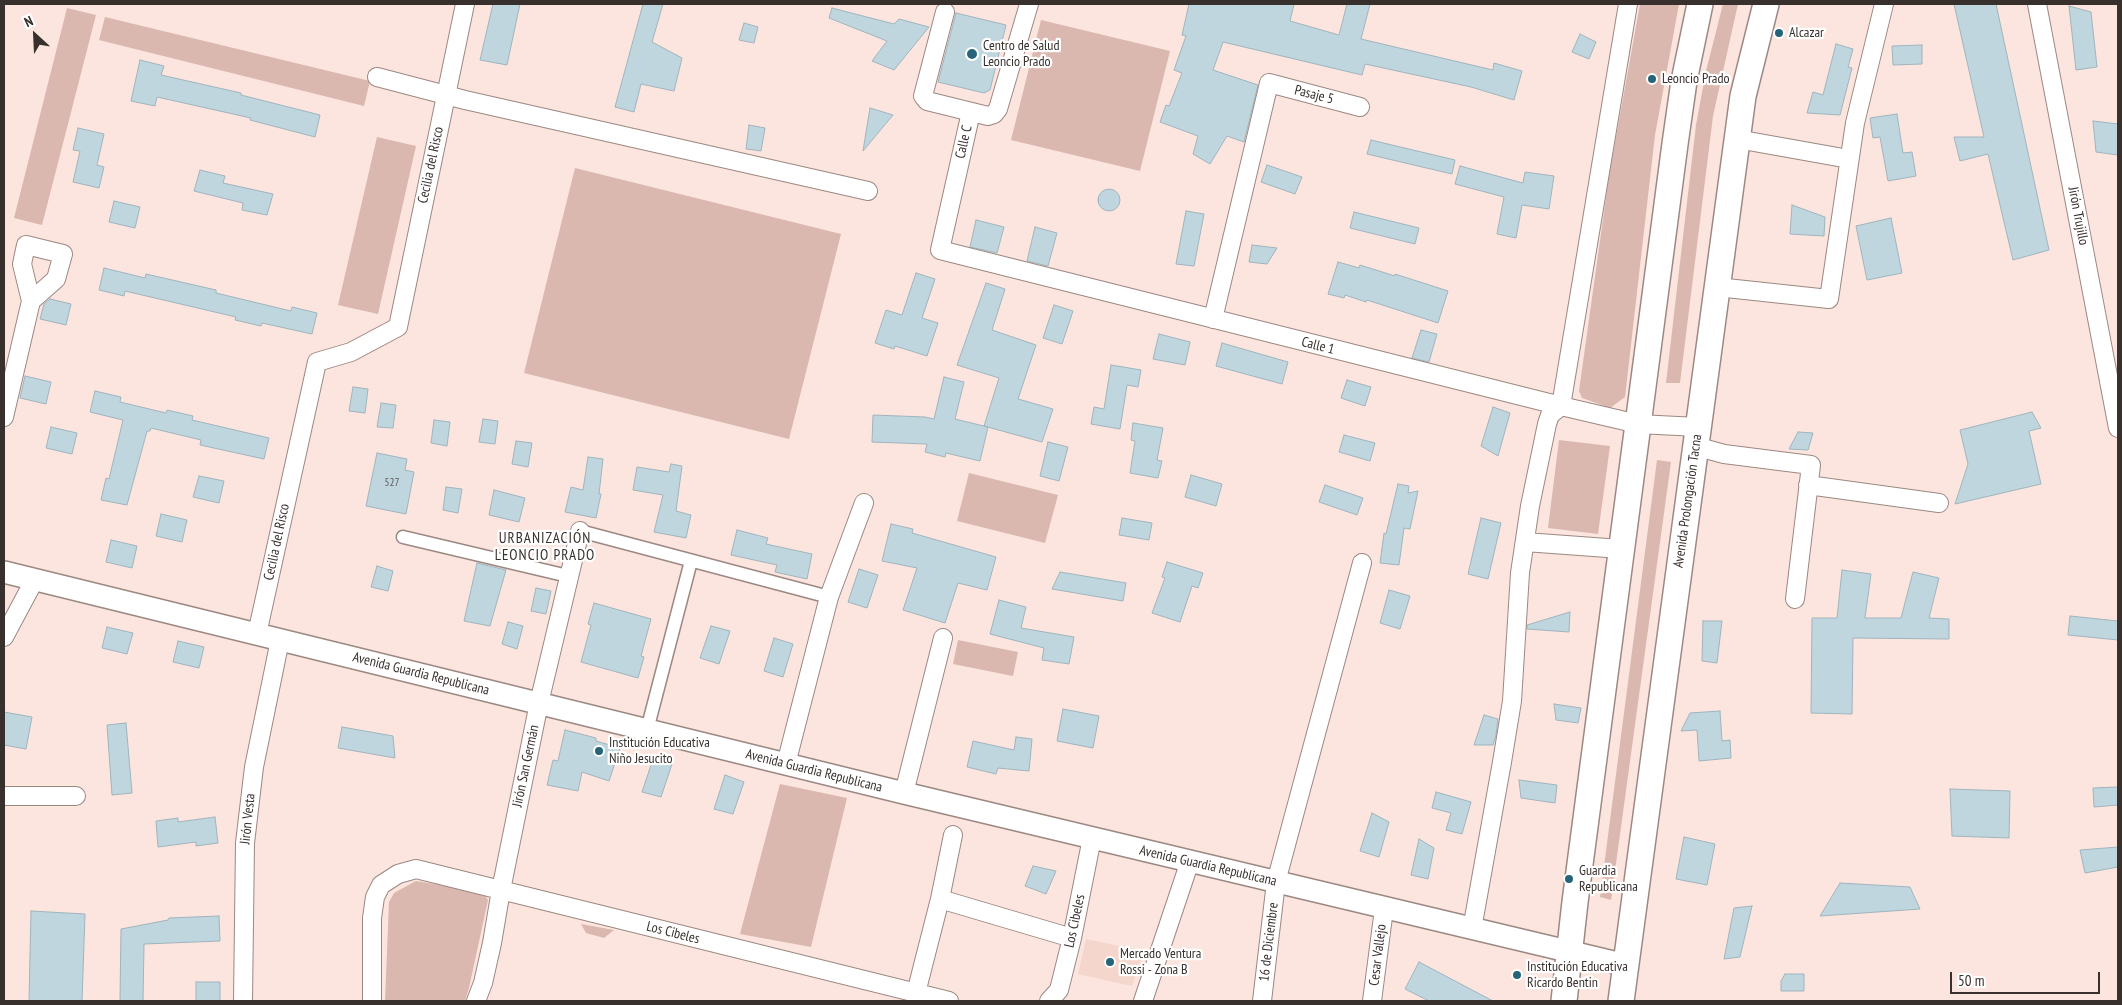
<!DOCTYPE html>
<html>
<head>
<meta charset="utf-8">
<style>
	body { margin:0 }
	#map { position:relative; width:2122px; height:1005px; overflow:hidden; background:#fbe5de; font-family:"PT Sans Narrow",sans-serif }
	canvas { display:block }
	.frame { position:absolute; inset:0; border:5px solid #38302d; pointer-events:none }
	.north { position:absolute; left:10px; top:10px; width:50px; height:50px; -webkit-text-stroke:4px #fff; paint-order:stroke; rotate:335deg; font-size:14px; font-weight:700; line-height:20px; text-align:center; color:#38302d }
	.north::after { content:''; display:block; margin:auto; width:18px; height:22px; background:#38302d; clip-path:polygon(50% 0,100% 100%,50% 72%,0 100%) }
	.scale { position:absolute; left:1950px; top:972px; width:150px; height:22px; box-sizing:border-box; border:2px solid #38302d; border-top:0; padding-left:6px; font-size:15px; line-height:18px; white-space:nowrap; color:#38302d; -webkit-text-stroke:4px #fff; paint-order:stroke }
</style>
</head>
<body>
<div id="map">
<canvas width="2122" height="1005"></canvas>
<div class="frame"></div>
<div class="north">N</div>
<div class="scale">50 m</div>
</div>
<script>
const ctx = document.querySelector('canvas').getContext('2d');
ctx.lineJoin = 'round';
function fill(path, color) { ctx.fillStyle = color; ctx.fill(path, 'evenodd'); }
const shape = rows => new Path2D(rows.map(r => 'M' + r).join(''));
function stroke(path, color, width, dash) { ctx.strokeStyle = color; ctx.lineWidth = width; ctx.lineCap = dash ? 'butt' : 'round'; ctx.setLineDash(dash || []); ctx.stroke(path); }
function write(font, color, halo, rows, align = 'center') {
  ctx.font = font + ' "PT Sans Narrow",sans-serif'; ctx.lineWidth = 4.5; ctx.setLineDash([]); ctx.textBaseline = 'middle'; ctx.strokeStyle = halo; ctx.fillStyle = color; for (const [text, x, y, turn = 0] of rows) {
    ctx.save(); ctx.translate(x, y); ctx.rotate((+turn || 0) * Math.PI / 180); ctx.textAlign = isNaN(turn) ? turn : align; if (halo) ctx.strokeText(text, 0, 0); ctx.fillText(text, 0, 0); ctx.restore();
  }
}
fill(shape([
	[1086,939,1144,951,1132,986,1078,974]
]), '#f5d6cd');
fill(shape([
	[1640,4,1679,4,1655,135,1625,397,1610,408,1582,398,1579,391,1609,176],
	[1723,4,1738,4,1713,116,1680,383,1666,383,1696,125,1706,71],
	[67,8,96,15,42,225,14,218],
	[105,17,370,81,364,106,99,40],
	[1041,20,1170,51,1140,171,1011,140],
	[377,137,416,146,378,314,338,305],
	[575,168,841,234,789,439,524,373],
	[1559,440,1610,446,1598,534,1548,528],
	[1657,460,1671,462,1611,900,1600,897],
	[969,473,1058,495,1045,543,957,521],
	[958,640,1018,652,1013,676,953,664],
	[780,784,847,798,811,947,740,934],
	[416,881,483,892,488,900,469,988,465,1001,385,1001,389,902,394,893],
	[581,924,614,930,604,938,586,933]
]), '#dab8af');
const building = shape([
	[493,4,520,4,507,65,480,60,493,4],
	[643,4,663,4,652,42,682,58,674,91,641,84,634,112,615,107,643,4],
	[1189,4,1294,4,1290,21,1339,35,1347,4,1370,4,1361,39,1493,70,1494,63,1522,71,1514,100,1471,87,1365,64,1362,75,1223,42,1213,70,1258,85,1244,142,1227,136,1210,164,1193,154,1198,136,1160,122,1166,105,1169,106,1182,73,1174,70,1186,36,1182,35,1189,4],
	[1954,4,1996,4,2049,250,2013,260,1988,154,1960,161,1954,137,1984,137,1954,4],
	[2069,6,2091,12,2097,67,2076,70,2069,6],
	[832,8,894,24,899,19,929,27,894,70,872,61,887,41,829,18,832,8],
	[956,13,1006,25,990,90,984,93,938,82,956,13],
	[744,23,758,27,754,43,739,40,744,23],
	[1580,34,1596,42,1589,59,1572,52,1580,34],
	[1836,44,1853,49,1848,67,1852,68,1840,115,1807,113,1813,92,1823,95,1836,44],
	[1922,45,1922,64,1893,65,1892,46,1922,45],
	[140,60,164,66,161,75,241,93,241,95,320,115,315,137,250,120,251,118,157,97,155,106,131,101,140,60],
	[870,108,893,115,863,151,870,108],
	[1897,114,1903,153,1912,152,1916,176,1888,181,1880,137,1873,138,1870,118,1897,114],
	[2093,121,2118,124,2118,155,2096,152,2093,121],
	[749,125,765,128,761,151,746,149,749,125],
	[78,128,104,134,97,165,104,167,99,188,73,182,80,151,73,150,78,128],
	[1371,140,1455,160,1452,174,1367,154,1371,140],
	[1267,165,1302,177,1295,194,1261,182,1267,165],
	[1460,166,1523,183,1525,172,1554,176,1549,209,1522,205,1516,238,1497,234,1504,197,1455,184,1460,166],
	[200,170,225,176,223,183,273,194,267,215,242,210,243,203,194,191,200,170],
	'1098 200a11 11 0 1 1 22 0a11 11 0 1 1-22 0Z',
	[114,201,140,207,135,228,109,222,114,201],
	[1792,205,1825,217,1824,236,1790,234,1792,205],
	[1186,211,1204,214,1194,266,1176,264,1186,211],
	[1354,212,1419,228,1415,244,1350,228,1354,212],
	[1891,218,1902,273,1867,280,1856,226,1891,218],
	[976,220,1004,227,997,253,970,247,976,220],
	[1035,227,1057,233,1048,266,1027,261,1035,227],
	[1252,245,1277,248,1267,264,1249,262,1252,245],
	[1338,262,1359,268,1360,265,1395,276,1395,274,1448,291,1438,323,1367,300,1366,302,1345,295,1344,298,1328,294,1338,262],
	[104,268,145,278,146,274,216,290,216,293,291,311,292,307,317,313,312,334,262,323,261,326,235,320,236,317,125,291,124,296,99,290,104,268],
	[916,273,935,279,922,318,938,323,927,356,895,346,894,349,875,343,886,310,902,315,916,273],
	[986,283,1005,289,992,330,1036,345,1018,399,1053,409,1042,442,984,426,999,378,957,365,986,283],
	[50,299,71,304,66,325,40,319,44,304,50,299],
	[1054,305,1073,311,1062,344,1043,338,1054,305],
	[1421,330,1437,334,1429,362,1412,358,1421,330],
	[1159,334,1190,342,1185,365,1153,359,1159,334],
	[1222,343,1288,362,1282,384,1216,366,1222,343],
	[1111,365,1141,370,1138,387,1127,385,1120,429,1091,424,1094,407,1104,409,1111,365],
	[25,376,51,382,46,404,20,398,25,376],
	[944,377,964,382,955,419,988,427,980,461,946,453,945,457,925,452,927,444,872,442,873,415,925,417,934,419,944,377],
	[1347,380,1371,387,1365,406,1341,398,1347,380],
	[353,387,368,389,365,413,349,411,353,387],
	[95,391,121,397,120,402,166,413,167,410,193,416,192,420,269,438,264,459,200,445,201,440,151,428,150,431,147,431,127,505,101,500,106,478,109,479,123,420,90,412,95,391],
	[381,403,396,405,393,428,377,427,381,403],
	[1493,407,1510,413,1498,456,1481,446,1493,407],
	[2032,412,2041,428,2029,431,2041,484,1955,504,1968,464,1960,430,2032,412],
	[483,419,498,421,495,444,479,442,483,419],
	[434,420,450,422,447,446,431,443,434,420],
	[1133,423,1163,428,1157,460,1162,461,1158,478,1130,473,1135,441,1131,440,1133,423],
	[51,427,77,433,72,454,46,448,51,427],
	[1798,432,1813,433,1808,450,1789,449,1798,432],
	[1344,435,1375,443,1370,461,1339,452,1344,435],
	[516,441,532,443,528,467,512,464,516,441],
	[1048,442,1068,447,1059,481,1040,476,1048,442],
	[377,453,407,459,405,470,414,472,406,514,366,506,377,453],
	[588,457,603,459,599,494,601,494,596,518,565,512,571,487,583,490,588,457],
	[671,464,682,466,676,511,691,515,686,538,654,532,663,495,633,490,637,467,669,472,671,464],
	[1191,475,1222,484,1216,506,1185,497,1191,475],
	[199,476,224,481,219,503,193,497,199,476],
	[1398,484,1409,486,1408,493,1418,491,1410,529,1404,528,1399,565,1380,563,1384,533,1386,534,1398,484],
	[1325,485,1363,498,1357,515,1319,502,1325,485],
	[446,487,462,489,458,513,443,510,446,487],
	[494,490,525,498,519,522,489,515,494,490],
	[161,514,187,520,182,542,156,536,161,514],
	[1122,518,1152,523,1149,540,1119,535,1122,518],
	[1481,518,1501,523,1488,579,1468,574,1481,518],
	[891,524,913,529,912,533,996,557,987,590,958,583,945,623,903,610,917,568,882,561,891,524],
	[737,530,768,538,766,544,812,554,807,579,775,572,777,565,731,555,737,530],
	[111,540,137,546,132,568,106,562,111,540],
	[1167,562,1203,573,1198,588,1192,586,1180,622,1152,613,1165,578,1162,577,1167,562],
	[477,563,506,570,490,626,464,621,477,563],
	[377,566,393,571,388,591,371,587,377,566],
	[859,569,878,575,867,608,848,602,859,569],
	[1842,570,1871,574,1865,618,1901,618,1913,572,1939,578,1929,618,1949,619,1949,639,1853,638,1852,714,1811,713,1812,618,1837,618,1842,570],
	[1060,572,1126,583,1123,601,1052,589,1060,572],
	[536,588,551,591,546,614,531,611,536,588],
	[1389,590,1410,596,1400,629,1380,623,1389,590],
	[999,600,1026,607,1021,628,1074,637,1069,664,1042,660,1044,648,990,634,999,600],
	[594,603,651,619,641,656,644,657,638,678,581,662,591,625,588,624,594,603],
	[1570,612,1569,632,1527,629,1527,625,1570,612],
	[2070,616,2118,621,2118,640,2068,635,2070,616],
	[1703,621,1722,621,1717,663,1702,661,1703,621],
	[508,622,523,626,517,649,502,644,508,622],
	[711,626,730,631,719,664,700,658,711,626],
	[107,627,133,633,127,654,102,648,107,627],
	[774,638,793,644,783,677,764,671,774,638],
	[178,641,204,647,199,668,173,662,178,641],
	[1554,704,1581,708,1578,723,1556,720,1554,704],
	[1063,709,1099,716,1093,748,1057,741,1063,709],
	[1720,711,1722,741,1730,740,1731,758,1699,761,1697,730,1681,731,1690,713,1720,711],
	[4,712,32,717,26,749,4,745,4,712],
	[1484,715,1498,719,1496,735,1493,745,1474,745,1484,715],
	[126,723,132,793,112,795,107,725,126,723],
	[342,727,393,736,395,758,338,748,342,727],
	[565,730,596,738,596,741,620,748,609,781,582,772,578,791,547,785,553,760,558,761,565,730],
	[1016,737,1032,739,1029,771,998,768,996,774,967,767,973,741,1014,750,1016,737],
	[653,759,672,764,661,797,642,792,653,759],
	[725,775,744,782,733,814,714,809,725,775],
	[1519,780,1557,785,1555,803,1521,798,1519,780],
	[2118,787,2118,805,2094,807,2093,788,2118,787],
	[1950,789,2010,791,2009,838,1952,836,1950,789],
	[1436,792,1471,802,1462,834,1446,830,1451,813,1432,808,1436,792],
	[1372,813,1389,822,1379,857,1360,851,1372,813],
	[215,817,218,843,196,846,196,842,158,847,156,821,178,818,178,822,215,817],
	[1684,837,1715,844,1707,885,1676,879,1684,837],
	[1419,839,1434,848,1428,879,1411,875,1419,839],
	[2118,847,2118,867,2085,873,2080,850,2118,847],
	[1033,866,1056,871,1046,894,1025,886,1033,866],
	[1840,883,1910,887,1920,909,1820,916,1840,883],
	[1752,906,1740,957,1724,959,1734,908,1752,906],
	[31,911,85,914,82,1001,29,1001,31,911],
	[219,916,220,941,144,944,143,1001,120,1001,121,929,168,920,169,918,219,916],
	[1419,962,1493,1001,1429,1001,1405,989,1419,962],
	[1785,974,1804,974,1804,991,1781,991,1781,981,1785,974],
	[196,982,220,982,220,1001,196,1001,196,982]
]);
fill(building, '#c0d6de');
stroke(building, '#9fb4bd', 1);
const pedestrian = shape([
	[580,531,829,597],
	[403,537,568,576],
	[647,730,691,561]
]);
const minor = shape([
	[2037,4,2118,428],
	[945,12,923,96,927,101,988,116,994,114,998,109,1029,4],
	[377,77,465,100,868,191],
	[971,112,940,250,1561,406,1638,424,1698,427],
	[1737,139,1849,159],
	[1717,287,1829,299,1855,123,1884,4],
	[1213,319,1269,83,1360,107],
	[4,417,31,301,22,264,26,245,63,254,56,279,31,301],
	[1695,446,1724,454,1811,465,1795,599],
	[1808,485,1939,503],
	[1525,542,1621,549],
	[257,634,317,362,351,352,398,327,465,4],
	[4,637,35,579],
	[786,764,829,597,864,503],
	[904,793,943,638],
	[4,796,76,796],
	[953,835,940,899,1072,938],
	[1472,929,1502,762,1512,701,1520,573,1530,506,1547,424,1550,415,1561,406,1628,4],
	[916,993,940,899],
	[243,1001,245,843,254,767,280,640],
	[372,1001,372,918,375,897,381,885,398,874,416,869,949,1001],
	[476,1001,483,983,492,943,501,890,539,703,580,531],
	[1049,1001,1059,990,1072,938,1092,838],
	[1143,1001,1190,861],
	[1262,1001,1276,882,1362,563],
	[1372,1001,1384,909]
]);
const tertiary = shape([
	[4,572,904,793,1626,965]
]);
const secondary = shape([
	[1564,1001,1575,902,1675,144,1684,81,1700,4],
	[1621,1001,1743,96,1766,4]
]);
stroke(pedestrian, '#9c8882', 15);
stroke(minor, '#9c8882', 20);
stroke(tertiary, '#9c8882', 24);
stroke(secondary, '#9c8882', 28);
stroke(pedestrian, '#fff', 12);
stroke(minor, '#fff', 18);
stroke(tertiary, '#fff', 21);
stroke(secondary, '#fff', 25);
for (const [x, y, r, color] of [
	[1779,33,5,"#256479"],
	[972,54,6,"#256479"],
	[1652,79,5,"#256479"],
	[599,751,5,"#256479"],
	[1569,879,5,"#256479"],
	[1110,962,5,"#256479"],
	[1517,975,5,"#256479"]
]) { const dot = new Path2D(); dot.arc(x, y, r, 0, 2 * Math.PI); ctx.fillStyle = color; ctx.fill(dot); stroke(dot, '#fff', 2); }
write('11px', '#5a5a59', null, [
	["527",392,483]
]);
write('14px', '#38302d', '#fff', [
	["Alcazar",1789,33],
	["Centro de Salud",983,46],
	["Leoncio Prado",983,62],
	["Leoncio Prado",1662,79],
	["Institución Educativa",609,743],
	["Niño Jesucito",609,759],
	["Guardia",1579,871],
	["Republicana",1579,887],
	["Mercado Ventura",1120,954],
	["Rossi - Zona B",1120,970],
	["Institución Educativa",1527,967],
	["Ricardo Bentin",1527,983]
], 'left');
write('14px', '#38302d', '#fff', [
	["Pasaje 5",1314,95,14],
	["Calle C",964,142,-77],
	["Cecilia del Risco",431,165,-78],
	["Jirón Trujillo",2078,216,79],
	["Calle 1",1318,346,14],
	["Avenida Prolongación Tacna",1688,501,-82],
	["Cecilia del Risco",277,542,-78],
	["Avenida Guardia Republicana",421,674,14],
	["Jirón San Germán",526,766,-78],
	["Avenida Guardia Republicana",814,771,14],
	["Jirón Vesta",248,819,-84],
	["Avenida Guardia Republicana",1208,866,13],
	["Los Cibeles",1075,921,-78],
	["Los Cibeles",673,933,14],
	["16 de Diciembre",1269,942,-83],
	["Cesar Vallejo",1378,955,-83]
]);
ctx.letterSpacing = '1px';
write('15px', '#38302d', '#fff', [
	["URBANIZACIÓN",545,539],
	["LEONCIO PRADO",545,556]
]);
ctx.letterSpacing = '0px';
</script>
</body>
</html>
